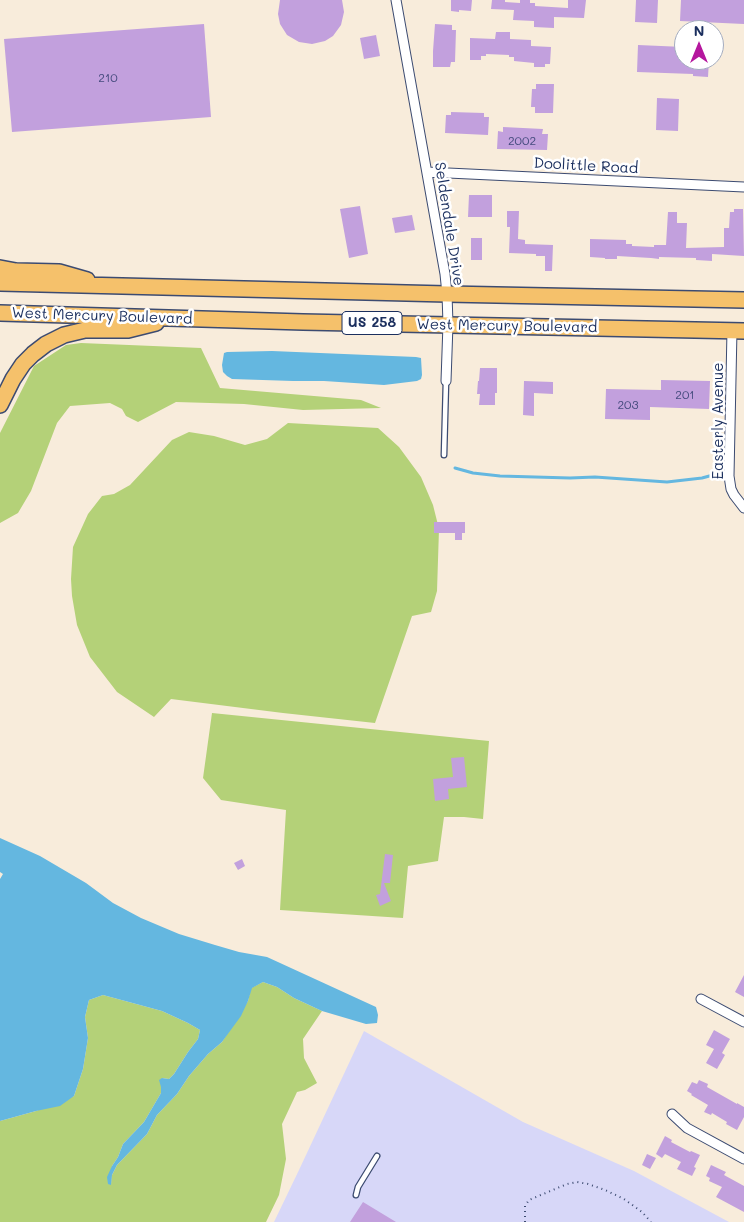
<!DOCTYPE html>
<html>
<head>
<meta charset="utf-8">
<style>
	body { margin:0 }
	#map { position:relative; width:744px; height:1222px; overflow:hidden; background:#f8ecdb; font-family:Mali,sans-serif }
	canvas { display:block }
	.north { position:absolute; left:674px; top:20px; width:50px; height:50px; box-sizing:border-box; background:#fff; border:1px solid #a4acbf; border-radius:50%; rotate:0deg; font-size:14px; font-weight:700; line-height:20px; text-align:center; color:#1b2f5e }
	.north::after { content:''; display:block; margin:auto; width:18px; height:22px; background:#b5179e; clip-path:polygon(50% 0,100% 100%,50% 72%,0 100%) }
</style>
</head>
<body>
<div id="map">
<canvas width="744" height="1222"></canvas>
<div class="north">N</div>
</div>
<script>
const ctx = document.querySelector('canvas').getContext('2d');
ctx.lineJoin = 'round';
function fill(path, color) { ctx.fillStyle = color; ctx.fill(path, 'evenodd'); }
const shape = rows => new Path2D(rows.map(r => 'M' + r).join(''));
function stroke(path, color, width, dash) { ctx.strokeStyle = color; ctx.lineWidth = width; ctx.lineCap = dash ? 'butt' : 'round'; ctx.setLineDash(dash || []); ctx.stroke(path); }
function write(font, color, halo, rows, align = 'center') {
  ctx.font = font + ' Mali,sans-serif'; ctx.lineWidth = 5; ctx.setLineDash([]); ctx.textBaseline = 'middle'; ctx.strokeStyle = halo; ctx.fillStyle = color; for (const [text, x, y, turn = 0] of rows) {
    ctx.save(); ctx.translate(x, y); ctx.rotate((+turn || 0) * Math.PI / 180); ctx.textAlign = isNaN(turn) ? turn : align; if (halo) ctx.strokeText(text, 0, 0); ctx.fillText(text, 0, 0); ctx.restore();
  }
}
fill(shape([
	[364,1031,523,1122,634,1171,729,1222,274,1222,299,1170]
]), '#d7d7f8');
fill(shape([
	[81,343,201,348,220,388,361,400,381,408,303,410,244,404,176,402,138,422,126,416,122,409,110,403,70,406,57,423,31,491,18,513,0,523,0,433,34,366,66,345],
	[288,423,378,428,399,447,421,477,433,505,439,529,437,591,431,612,412,616,375,723,283,713,171,699,154,717,117,692,90,657,77,625,72,596,71,579,73,547,88,514,102,496,114,494,130,485,172,440,189,432,214,436,245,445,267,439],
	[212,713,489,741,483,819,464,817,444,817,438,861,408,866,403,918,280,910,286,810,221,800,203,778],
	[263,982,277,987,294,998,322,1011,303,1039,304,1058,317,1083,305,1090,297,1092,282,1124,286,1159,279,1195,266,1222,0,1222,0,1121,36,1111,74,1096,83,1069,88,1038,85,1017,89,1000,103,995,162,1011,188,1023,200,1030,198,1039,188,1052,174,1074,169,1079,162,1078,161,1093,144,1122,123,1144,118,1157,112,1166,111,1185,112,1175,117,1165,147,1134,157,1115,177,1094,189,1076,208,1054,222,1042,248,1001,251,988]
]), '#b4d178');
fill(shape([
	[272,351,416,357,421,358,422,375,421,379,417,381,384,385,324,381,293,381,232,379,227,376,223,372,222,365,224,353,227,352],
	[0,838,40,856,86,883,113,903,141,918,179,934,215,945,239,952,267,957,376,1007,378,1015,377,1023,366,1024,322,1011,294,998,277,987,263,982,252,988,248,1001,241,1016,222,1042,208,1054,189,1076,177,1094,157,1115,147,1134,117,1165,112,1175,111,1185,108,1184,107,1177,112,1166,118,1157,123,1144,144,1122,161,1093,161,1087,159,1080,162,1078,169,1079,174,1074,188,1052,198,1039,200,1030,188,1023,162,1011,103,995,89,1000,85,1017,88,1038,83,1069,74,1096,60,1106,36,1111,0,1121,0,879,3,874,0,872]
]), '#64b7e0');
stroke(shape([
	[455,468,473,473,500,476,570,478,595,477,667,482,702,478,713,475]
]), '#64b7e0', 3);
fill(shape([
	[280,0,342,0,344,12,341,25,333,36,325,41,312,44,299,42,287,35,280,24,278,14],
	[451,0,472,0,471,11,459,10,459,12,451,11],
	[492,0,505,0,505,2,520,3,520,0,530,0,530,3,535,3,535,6,568,8,568,0,586,0,584,18,554,17,554,28,534,27,534,21,513,20,514,10,491,9],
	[636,0,658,0,657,23,635,22],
	[681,0,744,0,744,24,680,21],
	[204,24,211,117,12,132,4,39],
	[435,24,452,25,452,30,456,30,455,62,451,62,450,67,433,67,433,51],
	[496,32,510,32,510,39,531,40,531,46,551,47,550,64,545,64,545,67,534,67,534,63,514,61,514,57,509,57,509,55,486,54,486,56,481,56,481,60,470,60,470,38,495,39],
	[376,35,380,56,364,59,360,38],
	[638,45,684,47,684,60,709,60,708,77,693,76,693,74,637,72],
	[536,84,554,84,553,113,535,113,535,107,531,107,532,89,536,89],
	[657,98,679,99,678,131,656,130],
	[451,112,484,113,484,117,489,117,488,135,445,133,446,115,451,115],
	[503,127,543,129,542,134,548,134,547,150,497,149,498,131,503,132],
	[469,195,492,195,492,217,468,217],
	[360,206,368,254,349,258,340,209],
	[734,209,743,209,744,256,712,254,712,261,696,260,696,258,659,257,659,259,651,258,617,256,617,259,605,259,605,258,590,257,590,239,626,240,626,244,632,244,632,246,654,247,654,245,666,245,668,212,677,212,677,223,687,223,686,248,724,247,724,228,729,228,730,212,734,212],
	[507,211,519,211,518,239,525,240,525,244,553,245,552,271,545,271,545,256,536,256,536,254,509,253,510,227,507,227],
	[412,215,415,230,395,233,392,218],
	[471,238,482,238,482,260,471,260],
	[480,368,497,368,497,393,495,393,495,405,479,405,480,394,477,394,478,381,479,381],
	[661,380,710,381,709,409,650,407,650,420,605,419,606,389,661,390],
	[524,381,553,382,553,394,534,393,534,416,523,415],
	[434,522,465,522,465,533,462,533,462,540,455,540,455,533,434,533],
	[464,757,467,787,448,789,449,799,435,801,433,779,453,777,451,758],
	[385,854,393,855,390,883,384,883,391,901,380,906,376,895,380,894],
	[242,859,245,866,238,870,234,863],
	[744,975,744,997,735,992],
	[714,1030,730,1039,722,1053,725,1055,717,1069,706,1063,714,1049,706,1045],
	[699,1080,708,1084,707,1087,737,1104,737,1103,744,1107,744,1117,737,1130,726,1124,727,1122,712,1113,711,1115,704,1112,708,1105,691,1095,692,1094,687,1091,692,1082,697,1084],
	[665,1136,672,1140,671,1142,690,1152,691,1151,700,1155,694,1167,696,1168,692,1176,677,1169,681,1162,665,1154,662,1158,656,1154],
	[647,1154,656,1158,650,1169,642,1165],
	[711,1165,726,1172,724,1175,744,1186,744,1212,716,1197,722,1187,709,1181,710,1178,706,1176],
	[363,1202,396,1222,350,1222]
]), '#c2a0dd');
const lane = shape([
	[444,455,446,381],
	[356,1195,358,1187,377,1156]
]);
const street = shape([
	[396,0,445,274,447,294,448,324,446,381],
	[427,172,744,187],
	[732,330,729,476,731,489,734,495,744,508],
	[701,999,744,1022],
	[672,1114,687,1128,744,1159]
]);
const primary = shape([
	[0,268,16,271,59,272,87,280],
	[0,283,447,294,744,300],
	[0,313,303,322,744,331],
	[0,405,13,379,23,364,33,354,46,344,64,335,85,330,128,330,156,323]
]);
stroke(lane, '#3c4b71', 7);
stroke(street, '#3c4b71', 11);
stroke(primary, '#3c4b71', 18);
stroke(shape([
	[525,1222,525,1206,529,1200,567,1184,577,1182,588,1184,605,1190,624,1199,642,1212,651,1222]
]), '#3c4b71', 2, [1, 4]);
stroke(lane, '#fff', 4.5);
stroke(street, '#fff', 9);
stroke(primary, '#f5c16b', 15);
write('12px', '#454b7e', null, [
	["210",108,78],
	["2002",522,141],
	["201",685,395],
	["203",628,405]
]);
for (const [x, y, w] of [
	[372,323,60]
]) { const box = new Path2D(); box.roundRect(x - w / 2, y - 11.5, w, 23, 4); ctx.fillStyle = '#fff'; ctx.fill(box); stroke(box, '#1b2f5e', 1); }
write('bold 14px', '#1b2f5e', null, [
	["US 258",372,323]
]);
write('15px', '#1b2f5e', '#fff', [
	["Doolittle Road",586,166,3],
	["Seldendale Drive",449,224,81],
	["West Mercury Boulevard",102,316,2],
	["West Mercury Boulevard",507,326,1],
	["Easterly Avenue",718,421,-90]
]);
</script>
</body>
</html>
